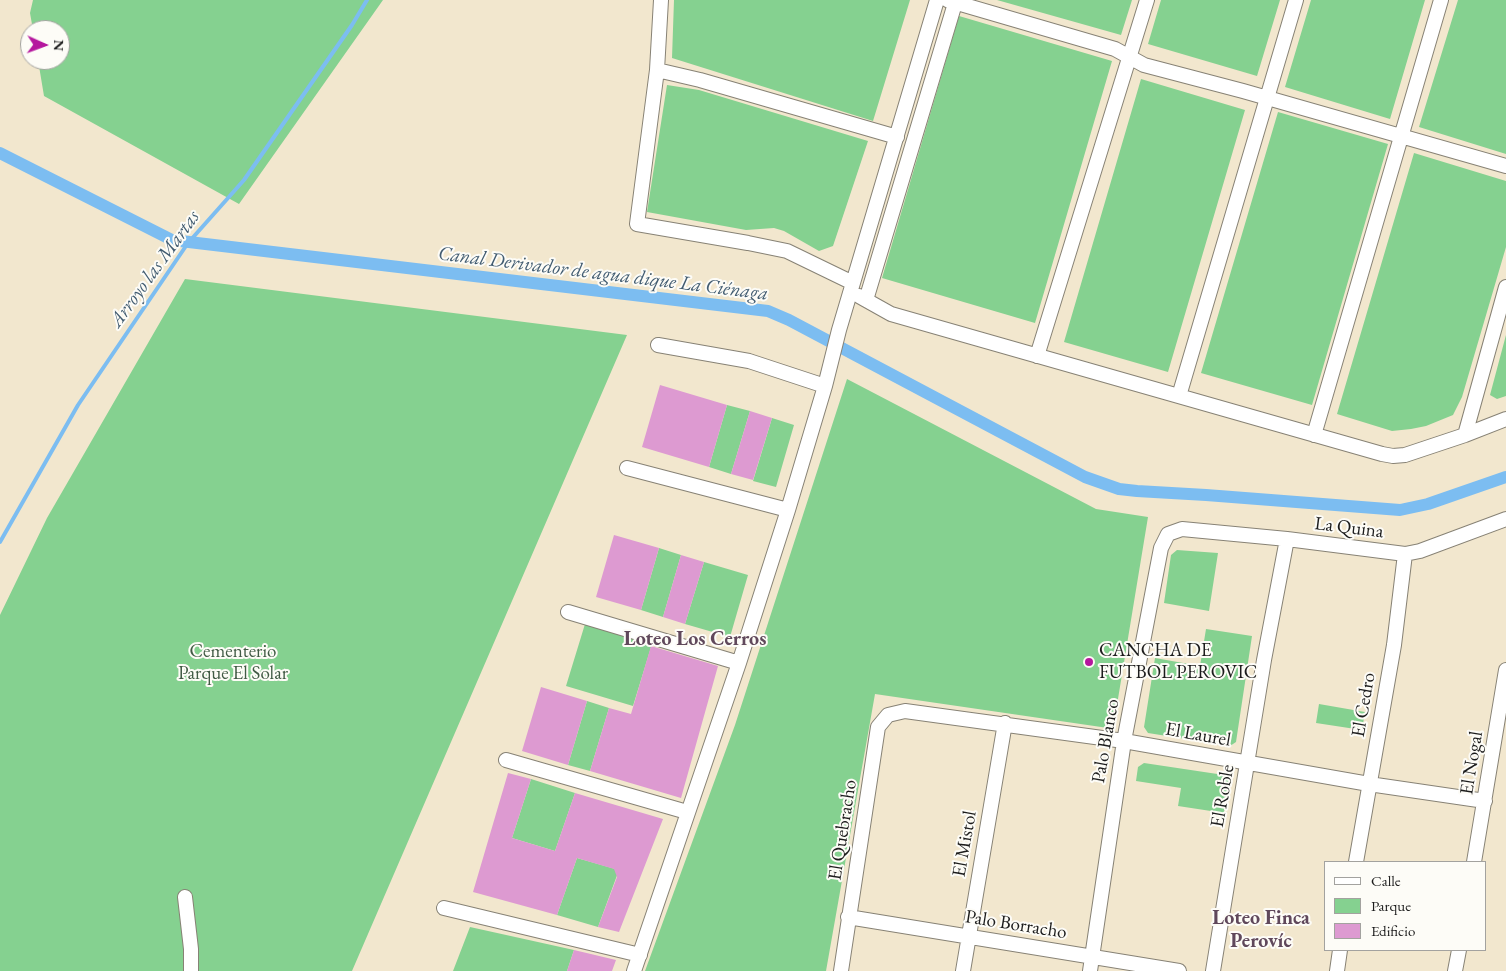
<!DOCTYPE html>
<html>
<head>
<meta charset="utf-8">
<style>
	body { margin:0 }
	#map { position:relative; width:1506px; height:971px; overflow:hidden; background:#f2e7ce; font-family:"EB Garamond",serif }
	canvas { display:block }
	.legend { position:absolute; left:1324px; top:861px; width:162px; height:90px; box-sizing:border-box; background:#fdfcf7; border:1px solid #a3a29f; margin:0; padding:6px 9px; list-style:none; font-size:15px; color:#1c1c1c }
	.legend li { display:flex; align-items:center; gap:10px; height:25px }
	.legend b { width:25px; border:1px solid #a3a29f }
	.north { position:absolute; left:20px; top:20px; width:50px; height:50px; box-sizing:border-box; background:#fdfcf7; border:1px solid #a3a29f; border-radius:50%; rotate:92deg; font-size:14px; font-weight:700; line-height:20px; text-align:center; color:#1c1c1c }
	.north::after { content:''; display:block; margin:auto; width:18px; height:22px; background:#b5179e; clip-path:polygon(50% 0,100% 100%,50% 72%,0 100%) }
</style>
</head>
<body>
<div id="map">
<canvas width="1506" height="971"></canvas>
<ul class="legend">
<li><b style="height:6px;background:#fff"></b>Calle</li>
<li><b style="height:14px;background:#85d190"></b>Parque</li>
<li><b style="height:14px;background:#dd9ad1"></b>Edificio</li>
</ul>
<div class="north">N</div>
</div>
<script>
const ctx = document.querySelector('canvas').getContext('2d');
ctx.lineJoin = 'round';
function fill(path, color) { ctx.fillStyle = color; ctx.fill(path, 'evenodd'); }
const shape = rows => new Path2D(rows.map(r => 'M' + r).join(''));
function stroke(path, color, width, dash) { ctx.strokeStyle = color; ctx.lineWidth = width; ctx.lineCap = dash ? 'butt' : 'round'; ctx.setLineDash(dash || []); ctx.stroke(path); }
function write(font, color, halo, rows, align = 'center') {
  ctx.font = font + ' "EB Garamond",serif'; ctx.lineWidth = 4; ctx.setLineDash([]); ctx.textBaseline = 'middle'; ctx.strokeStyle = halo; ctx.fillStyle = color; for (const [text, x, y, turn = 0] of rows) {
    ctx.save(); ctx.translate(x, y); ctx.rotate((+turn || 0) * Math.PI / 180); ctx.textAlign = isNaN(turn) ? turn : align; if (halo) ctx.strokeText(text, 0, 0); ctx.fillText(text, 0, 0); ctx.restore();
  }
}
fill(shape([
	[33,0,383,0,239,204,44,96,38,60,60,60,60,30,33,30,30,13],
	[674,0,910,0,873,121,672,58],
	[997,0,1132,0,1121,35],
	[1161,0,1280,0,1257,76,1148,44],
	[1311,0,1425,0,1390,119,1285,87],
	[1458,0,1506,0,1506,154,1419,127],
	[959,16,1112,61,1035,323,882,278],
	[1141,79,1245,110,1168,372,1064,342],
	[667,85,699,90,868,141,833,246,819,251,784,231,774,228,746,230,647,212],
	[1278,112,1388,144,1312,405,1201,373],
	[1414,153,1506,181,1506,247,1462,397,1453,415,1426,426,1411,429,1392,431,1337,414],
	[185,279,627,335,352,971,0,971,0,615,47,518],
	[1506,335,1506,396,1497,399,1490,395],
	[847,379,1096,509,1148,517,1114,723,1108,728,875,694,826,971,645,971,735,725],
	[727,405,750,411,731,474,709,467],
	[772,418,794,425,776,487,753,481],
	[659,548,681,555,663,617,641,610],
	[1177,550,1218,553,1209,611,1164,603,1171,555],
	[704,562,748,575,730,637,685,624],
	[585,624,652,644,633,706,566,686],
	[1206,629,1252,636,1236,742,1230,746,1148,733,1144,727,1155,658,1200,666],
	[587,701,609,708,590,771,568,765],
	[1319,704,1365,712,1362,730,1316,723],
	[1144,763,1224,775,1229,781,1224,813,1178,806,1181,788,1136,781,1138,767],
	[531,779,575,793,555,851,512,838],
	[577,858,619,870,598,927,557,915],
	[470,927,574,950,567,971,453,971]
]), '#85d190');
stroke(shape([
	[0,542,78,405,188,243,244,180,352,25,367,0]
]), '#7cbdf1', 4);
stroke(shape([
	[0,153,172,240,768,311,789,320,1085,477,1119,489,1137,491,1206,495,1400,510,1428,504,1506,477]
]), '#7cbdf1', 12);
fill(shape([
	[660,385,727,405,709,467,642,447],
	[750,411,772,418,753,480,731,474],
	[614,535,659,548,641,610,596,597],
	[681,555,704,562,685,624,663,617],
	[651,646,718,666,681,798,590,771,609,708,631,714],
	[541,687,587,701,568,765,522,751],
	[508,773,531,779,512,838,555,851,575,793,663,819,619,932,598,927,617,877,614,869,577,858,557,915,473,892],
	[574,950,616,960,612,971,567,971]
]), '#dd9ad1');
const minor = shape([
	[661,0,657,70,637,224,748,243,787,251,853,283],
	[947,0,1115,49,1144,65,1243,91,1506,166],
	[657,70,700,80,897,137],
	[859,296,866,300,956,0],
	[866,300,891,314,1382,454,1393,456,1405,455,1465,435,1506,419],
	[658,345,749,361,825,386],
	[1037,356,1147,0],
	[1179,396,1296,0],
	[1314,435,1441,0],
	[1465,435,1506,287],
	[627,468,788,510],
	[568,612,739,663],
	[506,760,687,812],
	[1356,862,1394,645,1405,554],
	[1474,862,1506,670],
	[185,897,191,949,191,971],
	[444,908,640,955],
	[848,917,1179,971],
	[634,971,739,663,788,510,825,386,839,330,937,0],
	[841,971,878,727,888,715,905,711,1124,741,1369,784,1485,801],
	[963,971,1005,723],
	[1090,971,1124,741,1161,548,1168,534,1182,529,1287,539,1405,554,1420,551,1506,519],
	[1213,971,1264,660,1287,539],
	[1337,971,1340,950],
	[1455,971,1459,950]
]);
stroke(minor, '#878275', 16);
stroke(minor, '#fff', 14);
for (const [x, y, r, color] of [
	[1089,662,5,"#b5179e"]
]) { const dot = new Path2D(); dot.arc(x, y, r, 0, 2 * Math.PI); ctx.fillStyle = color; ctx.fill(dot); stroke(dot, '#fdfcf7', 2); }
write('19px', '#1c1c1c', '#fdfcf7', [
	["La Quina",1349,528,7],
	["El Cedro",1364,705,-80],
	["El Laurel",1198,735,10],
	["Palo Blanco",1106,741,-80],
	["El Nogal",1472,763,-81],
	["El Roble",1223,796,-80],
	["El Quebracho",843,830,-81],
	["El Mistol",965,844,-80],
	["Palo Borracho",1016,925,9]
]);
write('19px', '#1c1c1c', '#fdfcf7', [
	["CANCHA DE",1099,651],
	["FUTBOL PEROVIC",1099,673]
], 'left');
write('19px', '#415b45', '#fdfcf7', [
	["Cementerio",233,652],
	["Parque El Solar",233,674]
]);
write('italic 20px', '#425c71', '#fdfcf7', [
	["Arroyo las Martas",155,269,-54],
	["Canal Derivador de agua dique La Ciénaga",603,274,7]
]);
write('bold 20px', '#60485b', '#fdfcf7', [
	["Loteo Los Cerros",695,640],
	["Loteo Finca",1261,919],
	["Perovíc",1261,942]
]);
</script>
</body>
</html>
